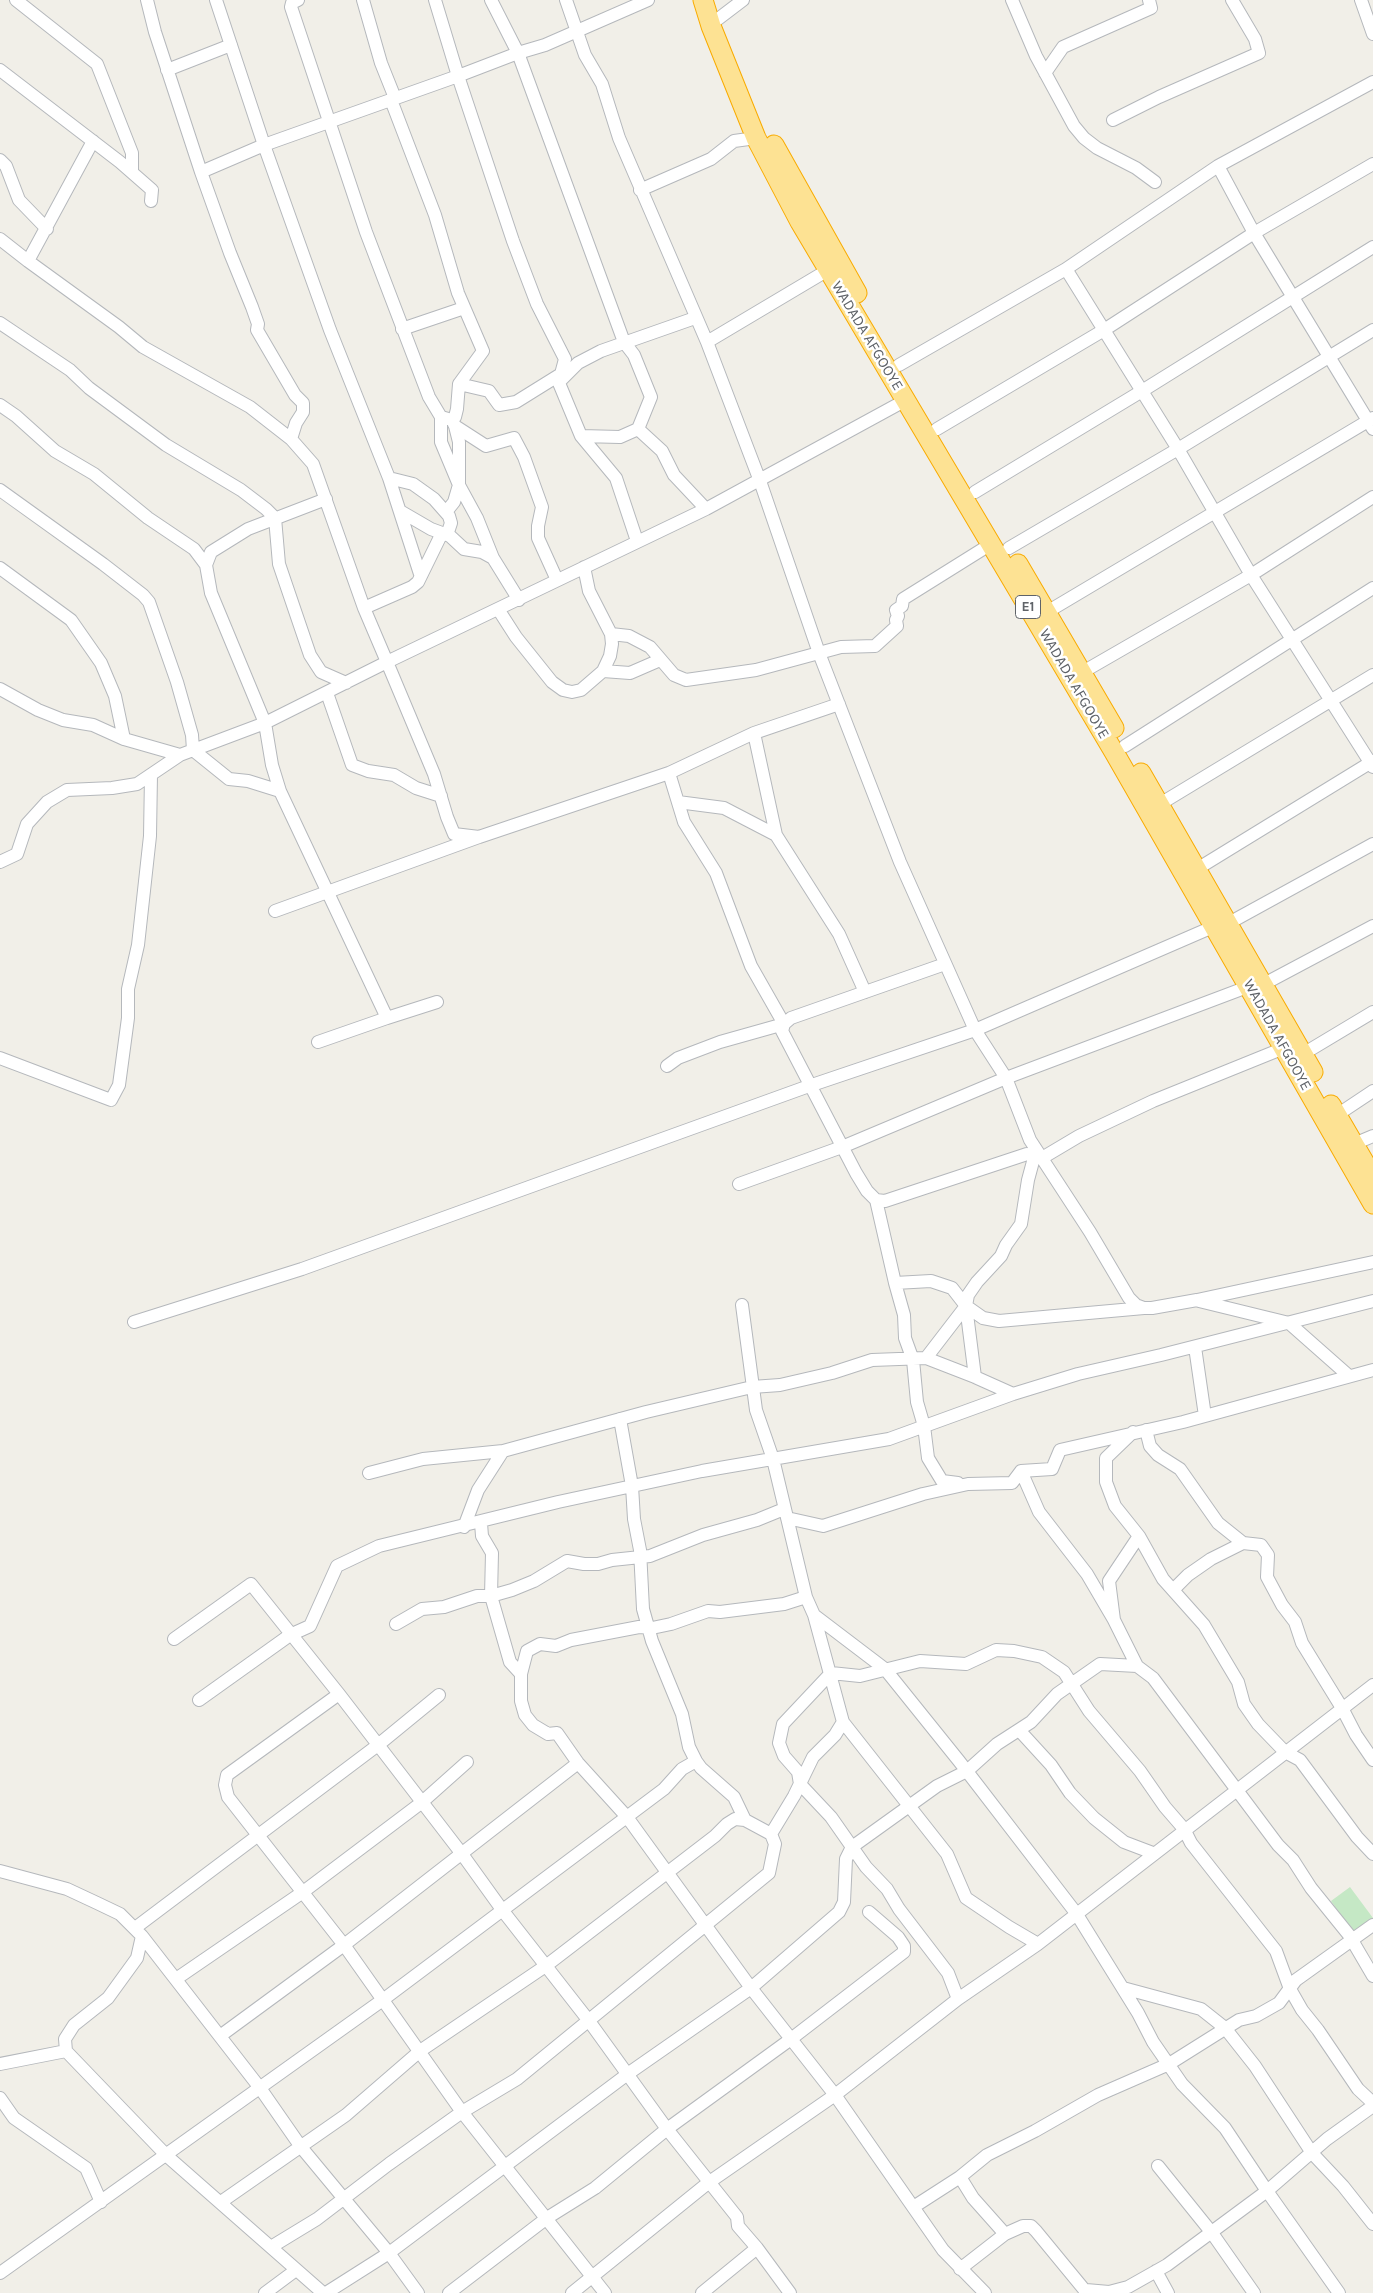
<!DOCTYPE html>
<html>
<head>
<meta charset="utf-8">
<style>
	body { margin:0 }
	canvas { display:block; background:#f1efe8 }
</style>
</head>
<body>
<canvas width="1373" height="2293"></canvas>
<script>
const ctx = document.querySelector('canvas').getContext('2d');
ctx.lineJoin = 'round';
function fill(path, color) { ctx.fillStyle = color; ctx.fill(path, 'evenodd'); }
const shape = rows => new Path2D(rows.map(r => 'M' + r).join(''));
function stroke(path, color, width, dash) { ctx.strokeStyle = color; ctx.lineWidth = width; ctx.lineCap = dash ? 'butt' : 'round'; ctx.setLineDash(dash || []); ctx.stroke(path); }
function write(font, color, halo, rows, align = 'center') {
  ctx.font = font + ' Karla,sans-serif'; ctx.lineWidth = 5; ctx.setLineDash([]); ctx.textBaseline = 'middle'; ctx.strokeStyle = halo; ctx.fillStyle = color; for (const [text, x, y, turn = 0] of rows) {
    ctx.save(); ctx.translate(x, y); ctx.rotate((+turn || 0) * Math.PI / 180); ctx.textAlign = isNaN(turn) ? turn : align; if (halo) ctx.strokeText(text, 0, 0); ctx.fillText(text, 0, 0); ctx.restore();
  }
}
fill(shape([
	[1350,1887,1373,1918,1353,1932,1331,1901]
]), '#c5e8c5');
const minor = shape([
	[16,0,97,64,132,153,132,172],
	[147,0,155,32,201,172],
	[216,0,264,145,330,330,389,478,420,574],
	[298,0,292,3,291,7,366,232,429,397,441,417,452,420],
	[363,0,381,63,395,98],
	[435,0,458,76,513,241,537,304,565,359,561,374],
	[491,0,518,53,624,342,634,355,651,397,638,429],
	[566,0,585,55,602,84,619,138,707,342,760,481,819,653,900,862,975,1030,1006,1078,1030,1140,1090,1232,1129,1298,1136,1305,1144,1308,1152,1308,1197,1300,1373,1262],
	[1012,0,1036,56,1074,126,1084,138,1097,148,1136,168,1155,182],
	[1361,0,1373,34],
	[718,19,743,0],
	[0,70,120,162,152,190,151,201],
	[167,70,231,45],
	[1045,73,1063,47,1151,8,1149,0],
	[391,100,435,215,458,293,483,351,459,384,457,409,455,417,452,420,455,426,486,446,514,438,524,457,542,507,538,526,538,538,557,580],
	[1113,120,1159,97,1259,53,1255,39,1232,0],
	[93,141,28,261,119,327,143,347,250,407,291,439,313,464,364,608,387,662,706,509,906,400],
	[0,160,6,166,19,200,47,229],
	[1218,166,1254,233,1373,429],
	[640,190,711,159,734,141,756,138],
	[0,239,28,261],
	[1066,269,1178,449,1251,575,1373,767],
	[0,323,70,370,89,388,166,445,241,490,266,509,275,518,279,564,310,655,321,672,346,683],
	[402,329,464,308],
	[707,342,828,270],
	[899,365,1066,269,1218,166,1373,82],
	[559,382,578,363,601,351,695,318],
	[459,384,489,391,499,405,516,402,561,374,559,383,581,436,620,437,638,429,662,451,674,475,706,509],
	[0,405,16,416,55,451,94,474,148,518,194,549,206,565,211,593,265,723,272,765,280,791,387,1018,318,1042],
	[441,417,441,442,459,485,477,518,493,558],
	[937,429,1104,330,1254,233,1373,164],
	[581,436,616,478,637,541],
	[291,439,296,423,303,412,303,403,295,395,257,330,258,324,252,307,230,253,201,172,264,145,458,76,518,53,545,45,648,0],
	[389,478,413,484,434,499,449,516,451,523,447,535],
	[0,490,103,564,143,595,149,602,177,682,192,735,193,750,229,779,248,781,280,791],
	[975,492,1142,391,1373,247],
	[400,511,431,529,450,536,464,549,482,552,493,558,519,600],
	[446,512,454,502,459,485,459,442,455,426],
	[1009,548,1178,449,1373,330],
	[206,565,211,552,248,529,326,499],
	[0,568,71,620,101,663,115,696,124,739,180,755,265,723,387,662,434,774,447,817,454,834,479,837],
	[364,608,412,587,418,582,442,533],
	[498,609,516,637,552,682,563,690,572,692,581,690,603,671,610,656,612,644,611,634,589,591,584,567],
	[1047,612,1373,418],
	[611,634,629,636,650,647,674,675,686,680,756,670,841,647,875,646,897,626,896,620,898,616,896,610,902,606,903,599,991,544],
	[603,671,630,673,660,660],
	[1081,673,1251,575,1373,497],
	[0,689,38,710,63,720,93,725,124,739],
	[327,693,352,765,368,771,394,775,416,788,441,796],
	[754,733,776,835,839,934,865,992],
	[1125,746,1373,588],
	[678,802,724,808,776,835],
	[1160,804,1373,675],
	[0,862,17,854,27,824,47,802,67,790,112,788,137,784,180,755],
	[1197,869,1373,761],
	[275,911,479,837,669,773,754,733,839,704],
	[1229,923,1373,844],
	[945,964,791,1018,784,1024,782,1031,856,1173,867,1191,876,1200,885,1201,1027,1154,1042,1158,1079,1136,1153,1101,1284,1048],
	[1264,984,1373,926],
	[387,1018,437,1002],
	[1303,1054,1373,1012],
	[0,1058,111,1100,119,1085,128,1018,128,989,138,945,150,836,151,775],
	[667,1066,678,1058,720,1042,784,1024,751,966,716,873,684,822,669,773],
	[1337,1115,1373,1091],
	[1354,1144,1373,1136],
	[739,1184,842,1147,1006,1078,1250,986],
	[876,1200,895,1283,931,1281,952,1288,966,1306,983,1318,999,1321,1144,1308],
	[895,1283,904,1315,905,1338,913,1360,917,1402,924,1426,928,1458,942,1481,958,1483],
	[1199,1301,1289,1323,1349,1376],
	[742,1305,756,1410,773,1459,806,1597,814,1615,885,1669,959,1761,1076,1913,1138,2013,1153,2042,1182,2084,1225,2128,1267,2191,1339,2293],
	[134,1322,302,1269,809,1086,975,1030,1215,926],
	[1195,1347,1205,1416],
	[926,1358,966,1306],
	[975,1377,966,1306,968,1295,977,1282,1001,1256,1006,1245,1021,1224,1028,1180,1035,1154],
	[620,1419,632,1486,634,1519,640,1550,643,1609,652,1641,682,1714,689,1747,696,1761,701,1768,734,1797,745,1820],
	[1146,1430,1150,1446,1158,1455,1180,1469,1218,1523,1243,1543],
	[1133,1432,1106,1458,1106,1482,1115,1506,1139,1536,1163,1579,1204,1625,1238,1682,1244,1704,1258,1724,1285,1752,1300,1760,1357,1837,1373,1854],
	[1021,1471,1039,1512,1087,1574,1114,1620],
	[369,1473,423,1459,503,1451,646,1412,752,1387,780,1385,832,1373,872,1360,926,1358,975,1377,1013,1394],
	[787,1518,823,1526,923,1494,968,1484,1012,1483,1021,1471,1052,1469,1060,1450,1183,1422,1373,1370],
	[481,1523,482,1536,492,1553,491,1596,510,1662,521,1674],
	[464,1527,478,1490,503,1451],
	[1173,1590,1188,1575,1211,1559,1243,1543,1261,1545,1268,1555,1267,1577,1282,1605,1295,1622,1302,1643,1342,1708,1356,1735,1373,1760],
	[806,1597,784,1604,720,1612,708,1611,671,1624,652,1628,639,1627,571,1640,556,1646,540,1644,527,1651,521,1674,521,1701,525,1715,533,1725,548,1734,557,1733,578,1763,627,1817,751,1988,835,2095,943,2250,985,2293],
	[396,1624,422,1609,444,1607,477,1596,491,1596,512,1590,534,1581,567,1561,584,1564,598,1564,612,1560,650,1556,703,1535,757,1520,784,1509],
	[174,1639,251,1584,339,1694,462,1854,503,1911,589,2021,667,2129,737,2217,738,2226,757,2248,790,2293],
	[1137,1666,1114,1620,1109,1581,1139,1536],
	[339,1694,227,1775,225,1785,228,1797,344,1945,462,2112,605,2293],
	[199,1700,290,1635,310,1626,337,1566,379,1546,558,1502,702,1471,889,1439,1013,1394,1078,1374,1161,1355,1373,1301],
	[843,1722,947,1854,966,1898,1009,1927,1038,1944],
	[1019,1730,1051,1765,1070,1793,1094,1818,1124,1842,1153,1853],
	[0,1871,67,1889,97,1903,120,1914,142,1936,137,1958,108,1998,74,2025,65,2039,66,2051,167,2156,323,2293],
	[135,1928,378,1745,439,1695],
	[142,1936,260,2088,301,2147,389,2253,418,2293],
	[176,1979,303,1892,421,1803,467,1762],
	[1123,1988,1201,2009,1225,2028,1255,2066,1312,2153,1343,2186,1373,2224],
	[958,1999,948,1973,899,1909,887,1889,866,1867,831,1817,800,1784,798,1772,784,1756,779,1743,783,1724,831,1673,860,1676,920,1661,966,1664,996,1650,1014,1651,1042,1657,1064,1672,1089,1711,1140,1771,1165,1807,1184,1829,1191,1843,1276,1951,1290,1989,1302,2010,1318,2030,1358,2089,1373,2103],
	[220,2036,344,1945,578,1763],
	[0,2064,66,2051],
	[0,2098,14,2118,86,2168,101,2202],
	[1158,2166,1212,2233,1254,2293],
	[960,2177,987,2155,1035,2131,1098,2095,1169,2064,1239,2020,1256,2016,1279,2003,1296,1980,1373,1925],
	[221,2202,346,2115,420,2051,547,1965,715,1836,727,1824,735,1819,745,1820,771,1834],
	[915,2206,960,2177,973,2198,1005,2234,1023,2226,1031,2226,1036,2231,1087,2293],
	[271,2247,317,2219,389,2164,462,2112,517,2079,769,1873,775,1844,771,1834,794,1796,813,1757,835,1735,843,1722,814,1615],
	[960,2269,1005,2234],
	[1156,2271,1168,2293],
	[0,2273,384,1999,664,1789,682,1769,696,1761],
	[1086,2290,1109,2292,1128,2287,1167,2265,1267,2191,1327,2139,1373,2106],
	[265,2293,296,2270],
	[326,2293,389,2253,629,2073,751,1988,839,1912,844,1902,846,1859,852,1847,937,1786,967,1771,997,1744,1031,1722,1057,1694,1100,1664,1137,1666,1153,1678,1278,1845,1293,1860,1311,1888,1349,1935,1373,1976],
	[449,2293,547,2218,595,2188,667,2129,791,2039,904,1952,904,1946,898,1937,869,1912],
	[572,2293,708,2183,835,2095,958,1999,1038,1944,1373,1685],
	[702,2293,757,2248]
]);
const highway = shape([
	[703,0,711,26,756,138,800,222,1114,752,1373,1204],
	[774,145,857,293],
	[1018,564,1114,728],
	[1141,773,1313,1072],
	[1331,1105,1373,1177]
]);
stroke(minor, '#b5b8bc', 14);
stroke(highway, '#f9ab00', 21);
stroke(minor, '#fff', 12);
stroke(highway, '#fde293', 19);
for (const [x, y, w] of [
	[1028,607,25]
]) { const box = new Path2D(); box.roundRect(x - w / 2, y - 11.5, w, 23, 4); ctx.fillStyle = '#fff'; ctx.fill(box); stroke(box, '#5f6368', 1); }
write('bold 14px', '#5f6368', null, [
	["E1",1028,607]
]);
write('15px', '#5f6368', '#fff', [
	["WADADA AFGOOYE",867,336,59],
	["WADADA AFGOOYE",1074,684,60],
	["WADADA AFGOOYE",1277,1035,61]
]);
</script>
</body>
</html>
